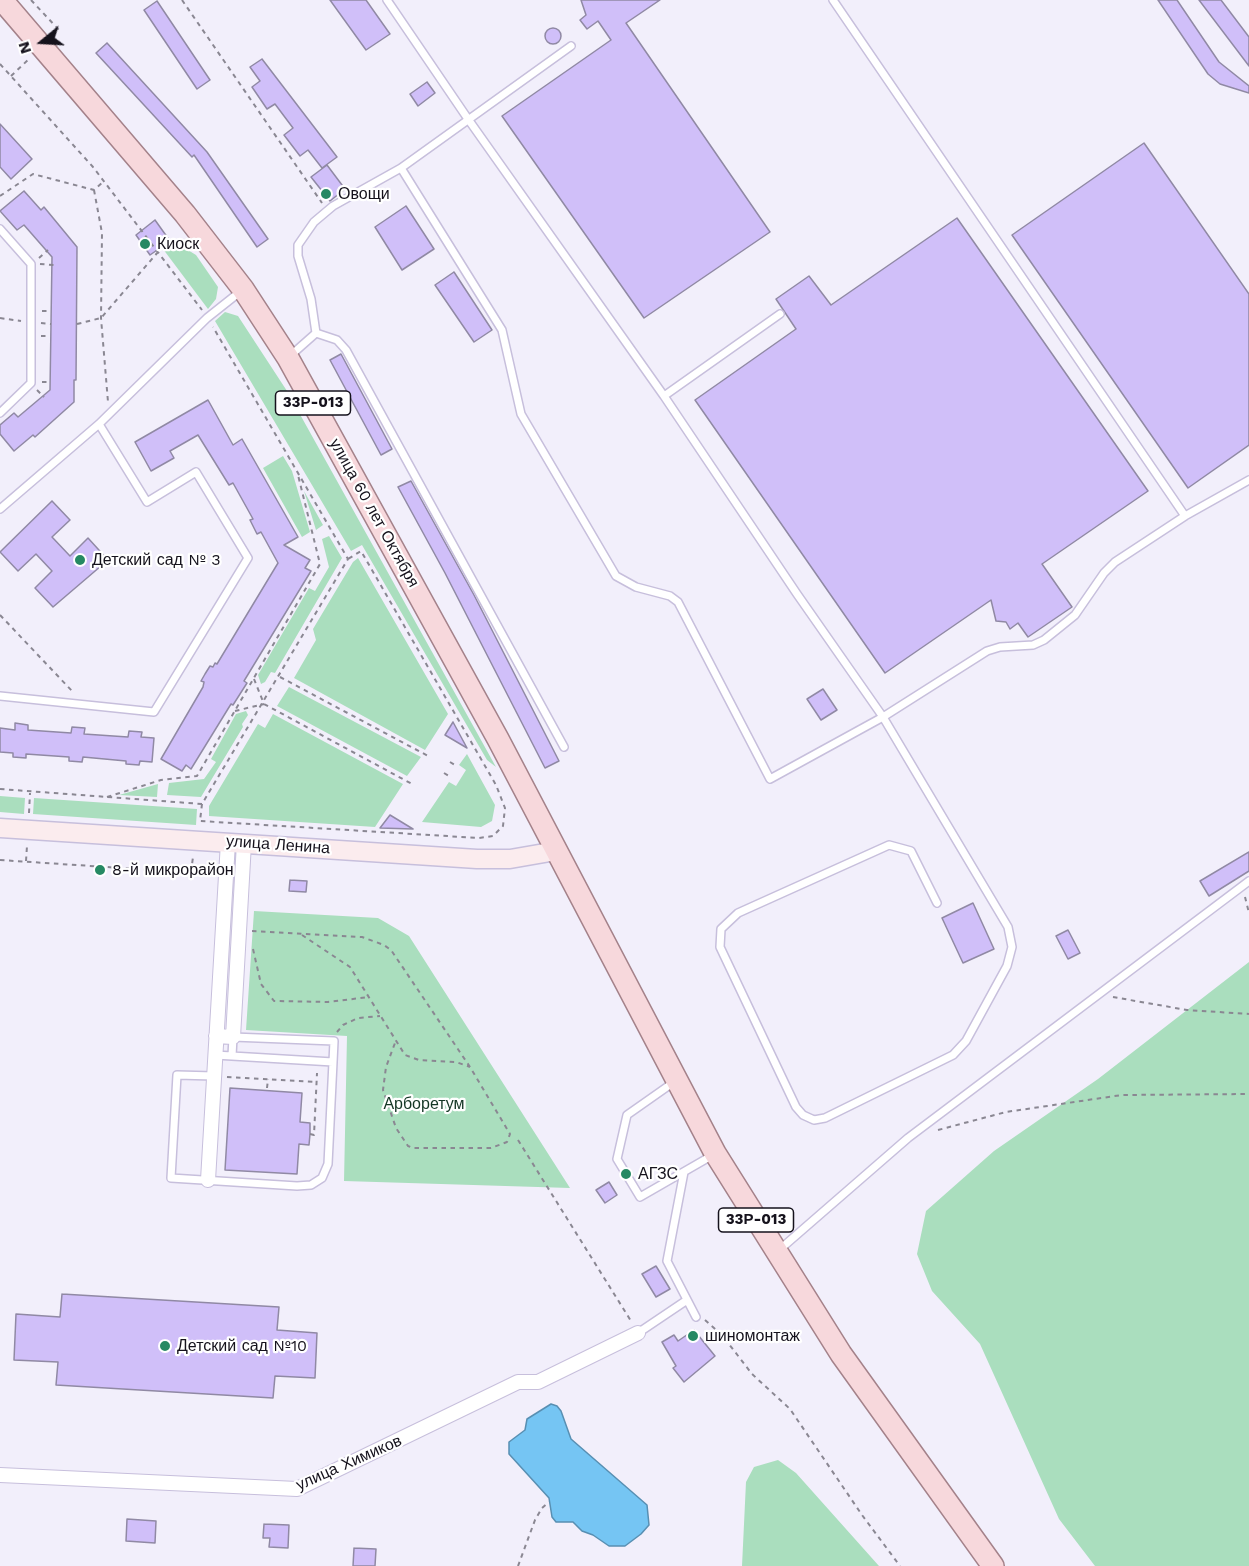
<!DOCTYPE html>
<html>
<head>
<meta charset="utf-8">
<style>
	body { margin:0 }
	#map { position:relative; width:1249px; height:1566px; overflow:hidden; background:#f2effb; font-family:"Work Sans",sans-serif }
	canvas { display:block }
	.north { position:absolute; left:12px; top:12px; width:60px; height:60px; -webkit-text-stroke:4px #fff; paint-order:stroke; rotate:252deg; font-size:16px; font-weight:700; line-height:24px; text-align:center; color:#15121c }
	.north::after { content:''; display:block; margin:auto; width:21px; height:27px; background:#15121c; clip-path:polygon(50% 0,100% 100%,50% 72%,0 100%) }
</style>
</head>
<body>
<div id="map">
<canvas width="1249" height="1566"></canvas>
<div class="north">N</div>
</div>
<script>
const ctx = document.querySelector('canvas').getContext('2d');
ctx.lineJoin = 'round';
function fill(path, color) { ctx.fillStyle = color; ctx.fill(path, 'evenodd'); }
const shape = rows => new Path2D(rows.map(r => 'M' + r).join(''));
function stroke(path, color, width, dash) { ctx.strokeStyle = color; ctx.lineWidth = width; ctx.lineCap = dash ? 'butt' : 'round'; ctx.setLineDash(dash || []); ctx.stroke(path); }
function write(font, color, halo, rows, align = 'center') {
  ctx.font = font + ' "Work Sans",sans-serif'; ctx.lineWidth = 4.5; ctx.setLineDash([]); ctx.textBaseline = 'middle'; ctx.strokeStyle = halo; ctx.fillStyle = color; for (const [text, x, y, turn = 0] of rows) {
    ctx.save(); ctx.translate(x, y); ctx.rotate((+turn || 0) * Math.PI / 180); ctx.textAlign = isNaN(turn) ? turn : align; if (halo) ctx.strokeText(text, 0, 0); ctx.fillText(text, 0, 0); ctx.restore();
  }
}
fill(shape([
	[173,241,196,255,218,287,216,299,208,309,163,249],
	[225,312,238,316,287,391,496,767,487,760,362,545,351,551,215,321],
	[283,456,292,471,310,532,302,537,263,468],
	[304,491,323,525,316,530],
	[329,536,342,558,275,673,271,672,265,682,261,684,258,675,309,588,315,591,329,567,322,539],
	[358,558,448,714,425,750,294,678,316,640,313,629,353,562],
	[289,687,421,757,407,776,277,706],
	[246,711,248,715,242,724,243,727,201,797,167,795,169,783,204,779,216,762,211,759,236,714],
	[273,714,403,784,375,827,209,816,209,806,258,724,265,728],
	[467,754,495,805,492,821,481,827,422,822,449,782,456,786,466,770,459,765],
	[158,784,157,797,119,795],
	[0,796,25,798,24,814,0,812],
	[34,798,197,809,196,825,33,814],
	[254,911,378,918,409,936,570,1188,344,1181,347,1036,246,1030],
	[1249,962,1249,1566,1095,1566,1059,1519,980,1344,932,1291,917,1254,926,1211,994,1151,1098,1079],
	[778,1460,796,1473,879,1566,742,1566,746,1482,754,1467]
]), '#aadebe');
const water = shape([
	[551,1404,557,1406,561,1411,571,1439,647,1505,649,1525,641,1534,625,1546,609,1546,593,1535,582,1531,573,1522,556,1522,552,1517,549,1498,509,1454,509,1442,525,1430,527,1419,551,1404]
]);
fill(water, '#75c5f3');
stroke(water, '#588fb2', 1.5);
const building = shape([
	[330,0,366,0,390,34,366,50,330,0],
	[581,0,660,0,626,23,770,232,644,318,502,116,611,40,598,21,587,29,580,20,586,15,581,0],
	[1158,0,1177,0,1219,62,1249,86,1249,93,1220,84,1208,74,1158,0],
	[1199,0,1221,0,1249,37,1249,66,1199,0],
	[157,1,210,80,197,89,144,10,157,1],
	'545 36a8 8 0 1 1 16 0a8 8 0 1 1-16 0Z',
	[107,43,207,152,268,239,257,247,194,155,192,157,96,53,107,43],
	[262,59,337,157,322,168,308,150,300,156,284,135,293,128,275,104,267,109,252,87,260,81,250,67,262,59],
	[427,82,435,93,418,106,410,94,427,82],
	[0,124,32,159,11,179,0,167,0,124],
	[1144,143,1249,294,1249,445,1188,488,1012,235,1144,143],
	[327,165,345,189,330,201,311,177,327,165],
	[24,191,41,210,44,207,77,247,76,380,74,380,74,402,35,437,33,435,14,451,0,434,0,425,14,413,18,417,50,390,52,257,24,225,17,230,0,211,24,191],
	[406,206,434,249,402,270,375,227,406,206],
	[957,218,1148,491,1042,564,1072,607,1028,637,1018,623,1010,629,1006,622,996,621,991,600,885,673,695,400,796,329,776,299,809,276,831,305,957,218],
	[155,220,170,241,150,255,136,235,155,220],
	[454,272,492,330,474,342,435,285,454,272],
	[341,354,392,449,381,455,330,360,341,354],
	[208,400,233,445,242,439,298,537,284,545,310,560,305,568,311,571,244,681,247,683,233,705,231,704,191,769,186,765,182,771,161,759,203,687,204,682,201,681,205,674,210,666,213,667,215,663,217,664,278,563,261,532,257,534,250,520,253,519,233,483,229,485,198,435,170,451,174,458,151,471,135,442,208,400],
	[411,481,474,595,559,761,545,768,445,573,398,487,411,481],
	[52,501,70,520,52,537,70,556,88,538,108,560,53,607,35,588,52,571,36,554,18,571,0,552,52,501],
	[823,689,837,710,821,720,807,699,823,689],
	[453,722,467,748,445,735,453,722],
	[15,723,28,725,28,730,71,733,72,727,85,728,84,734,128,737,129,731,142,732,141,737,154,738,152,762,140,761,139,765,126,764,126,761,83,757,82,762,69,761,69,757,26,754,26,758,13,757,13,753,0,752,0,728,15,730,15,723],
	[390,815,413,829,380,828,390,815],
	[1249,852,1249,871,1209,896,1200,881,1249,852],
	[290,880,307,881,306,892,289,891,290,880],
	[973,903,994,949,963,963,942,918,973,903],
	[1068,930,1080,953,1068,959,1056,936,1068,930],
	[230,1088,302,1093,300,1122,310,1123,310,1134,309,1145,299,1144,297,1174,225,1170,230,1088],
	[609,1182,617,1195,605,1203,596,1190,609,1182],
	[656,1266,670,1289,656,1297,642,1274,656,1266],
	[62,1294,279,1307,277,1330,317,1333,315,1378,275,1376,273,1398,56,1385,58,1362,14,1360,16,1314,60,1317,62,1294],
	[694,1330,715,1356,684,1382,673,1368,676,1366,662,1342,674,1335,678,1341,694,1330],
	[127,1519,156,1521,155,1543,126,1541,127,1519],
	[264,1524,289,1525,288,1548,269,1547,270,1538,263,1538,264,1524],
	[354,1548,376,1549,375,1566,353,1566,354,1548]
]);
fill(building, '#d0bff9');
stroke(building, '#9089a4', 1.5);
const lane = shape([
	[387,0,468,119,664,396,797,594,883,717,1008,927,1012,947,1007,966,966,1041,953,1055,825,1118,814,1120,803,1115,796,1107,720,947,721,929,738,913,889,845,911,851,937,903],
	[833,0,1185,516],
	[401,168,502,330,521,414,616,576,636,587,670,596,678,602,770,779,883,717,987,651,1000,647,1033,645,1044,640,1075,615,1104,573,1115,562,1185,516,1249,480],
	[0,229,31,264,31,383,0,413],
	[316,333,311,299,298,256,298,245,314,222,333,206,401,168,571,46],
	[290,356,316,333,337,340,346,350,564,747],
	[664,396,780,314],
	[0,509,99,424,207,318,241,291],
	[0,696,154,712,248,558,196,472,147,502,99,424],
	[232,1056,233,1037,334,1041,333,1062],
	[214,1076,177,1075,171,1178,297,1186,311,1185,322,1178,328,1164,333,1062,215,1055],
	[674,1082,627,1115,617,1159,640,1197,713,1155],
	[684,1172,667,1261,696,1317],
	[778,1251,908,1138,1249,881],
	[638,1333,687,1300]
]);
const street = shape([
	[216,1036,233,1037,244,843],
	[208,1180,228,842],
	[0,1475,297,1489,518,1382,538,1382,638,1333]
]);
const secondary = shape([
	[0,828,477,859,510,859,556,851]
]);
const primary = shape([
	[2,0,185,214,243,289,288,358,498,739,715,1153,841,1354,993,1566]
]);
stroke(lane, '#c7bfdc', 10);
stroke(street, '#c7bfdc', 16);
stroke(secondary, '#c7bfdc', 21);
stroke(primary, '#a4828a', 24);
stroke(shape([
	[31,0,59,30,54,34],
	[182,0,322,203],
	[0,64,93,167,202,310],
	[11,76,29,59],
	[94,190,102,233,101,318,108,402],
	[0,196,33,174,94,190,104,181],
	[39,258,48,250],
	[40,264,54,265],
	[42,311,51,311],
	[0,318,21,321],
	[41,323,51,324],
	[77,324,101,318,158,252],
	[41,336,50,336],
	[42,382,51,382],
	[37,390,44,397],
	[0,615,73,692],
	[280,677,430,757],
	[254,679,264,704,412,784],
	[235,711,264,704],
	[450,762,455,765],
	[444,773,449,776],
	[0,789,202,804,348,559,213,327],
	[107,797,161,780,197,776,320,564,298,475],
	[202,804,200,821,479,838,493,836,503,826,505,808,496,785,361,551,348,559],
	[29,813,30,793],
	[0,860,213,874],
	[26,861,27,846],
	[191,872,193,857],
	[1245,897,1249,913],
	[252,931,362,937,384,945,391,950,470,1067,510,1134,507,1142,491,1148,413,1148,408,1146,396,1128,383,1090,386,1067,395,1043],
	[302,935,350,967,405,1055,419,1060,456,1062,470,1067],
	[253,949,261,984,274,1001,328,1002,369,997],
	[1113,997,1187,1010,1249,1014],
	[337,1032,343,1025,358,1018,380,1016],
	[227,1077,317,1082],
	[267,1088,268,1079],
	[938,1130,1006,1112,1122,1095,1249,1094],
	[310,1134,314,1135,317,1073],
	[518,1140,631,1321],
	[705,1320,722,1335,752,1374,790,1409,862,1515,900,1566],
	[518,1566,535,1520,542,1508,549,1502]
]), '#8a8792', 2, [4.5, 4.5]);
stroke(lane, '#fff', 7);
stroke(street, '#fff', 14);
stroke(secondary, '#fbecee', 18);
stroke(primary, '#f7d8dc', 21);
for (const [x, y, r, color] of [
	[326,194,6,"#268963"],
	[145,244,6,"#268963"],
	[80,560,6,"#268963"],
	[100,870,6,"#268963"],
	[626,1174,6,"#268963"],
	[693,1336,6,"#268963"],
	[165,1346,6,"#268963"]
]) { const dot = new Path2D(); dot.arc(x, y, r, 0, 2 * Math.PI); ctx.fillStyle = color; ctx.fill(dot); stroke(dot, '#fff', 2); }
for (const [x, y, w] of [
	[313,403,75],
	[756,1220,75]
]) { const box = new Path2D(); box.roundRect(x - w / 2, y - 12, w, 24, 4.5); ctx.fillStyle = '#fff'; ctx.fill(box); stroke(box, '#15121c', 1.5); }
write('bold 15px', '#15121c', null, [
	["33Р-013",313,403],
	["33Р-013",756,1220]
]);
write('16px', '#15121c', '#fff', [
	["Овощи",338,194],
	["Киоск",157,244],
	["Детский сад № 3",92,560],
	["8-й микрорайон",112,870],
	["АГЗС",638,1174],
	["шиномонтаж",705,1336],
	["Детский сад №10",177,1346]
], 'left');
write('16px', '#15121c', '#fff', [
	["улица 60 лет Октября",374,513,61],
	["улица Ленина",278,845,4],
	["улица Химиков",349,1463,-24]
]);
write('16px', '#133624', '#fff', [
	["Арборетум",424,1104]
]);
</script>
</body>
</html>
